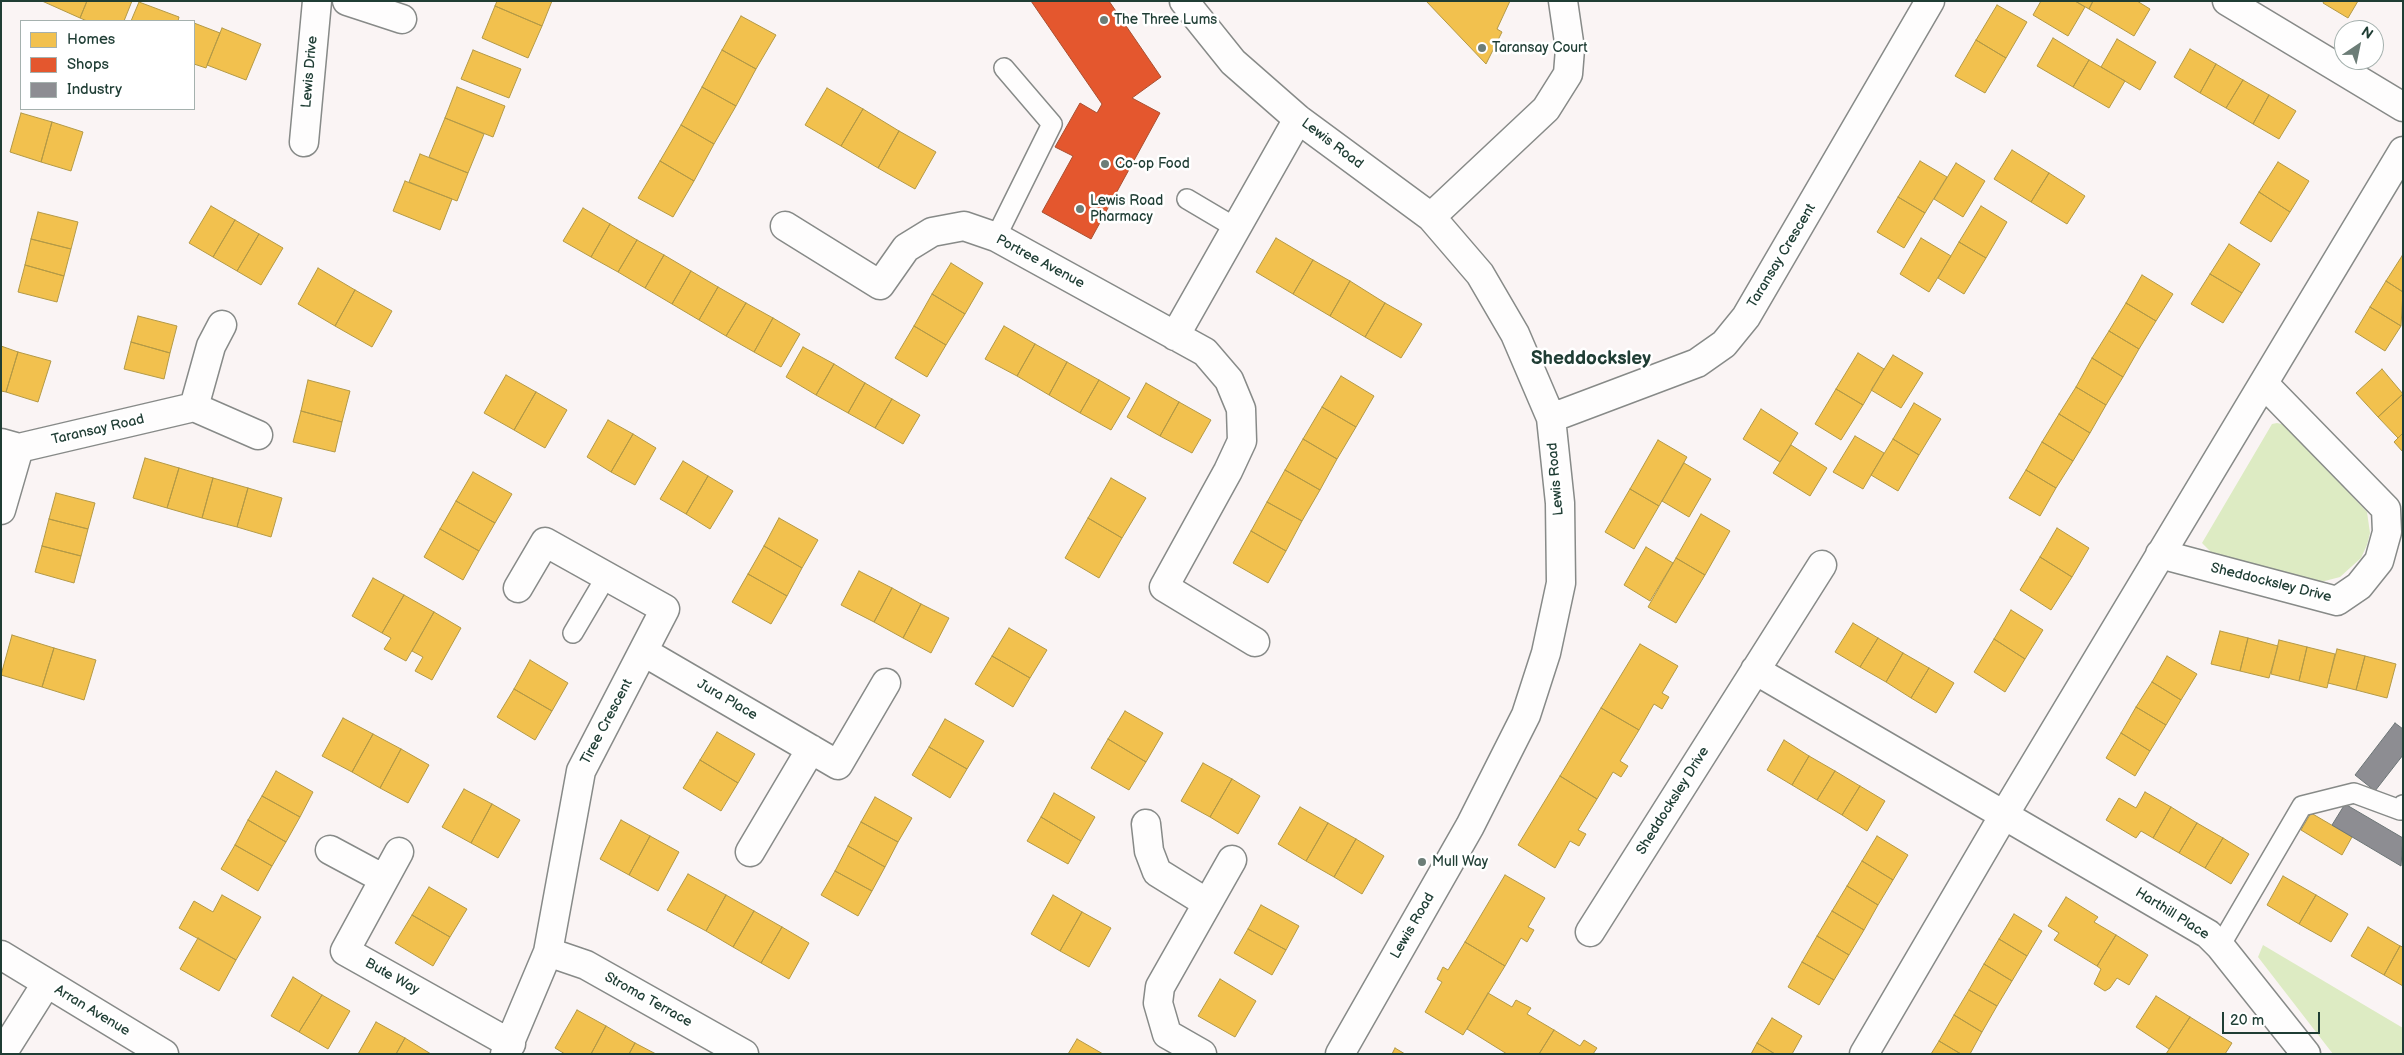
<!DOCTYPE html>
<html>
<head>
<meta charset="utf-8">
<style>
	body { margin:0 }
	#map { position:relative; width:2404px; height:1055px; overflow:hidden; background:#faf4f4; font-family:"Balsamiq Sans",sans-serif }
	canvas { display:block }
	.frame { position:absolute; inset:0; border:2px solid #1f3d34; pointer-events:none }
	.legend { position:absolute; left:20px; top:20px; width:175px; height:90px; box-sizing:border-box; background:#fff; border:1px solid #a5b1ae; margin:0; padding:6px 9px; list-style:none; font-size:15px; color:#1f3d34 }
	.legend li { display:flex; align-items:center; gap:10px; height:25px }
	.legend b { width:25px; border:1px solid #a5b1ae }
	.north { position:absolute; left:2334px; top:20px; width:50px; height:50px; box-sizing:border-box; background:#fff; border:1px solid #a5b1ae; border-radius:50%; rotate:34deg; font-size:14px; font-weight:700; line-height:20px; text-align:center; color:#1f3d34 }
	.north::after { content:''; display:block; margin:auto; width:18px; height:22px; background:#6c7d77; clip-path:polygon(50% 0,100% 100%,50% 72%,0 100%) }
	.scale { position:absolute; left:2222px; top:1012px; width:98px; height:22px; box-sizing:border-box; border:2px solid #1f3d34; border-top:0; padding-left:6px; font-size:15px; line-height:18px; white-space:nowrap; color:#1f3d34; -webkit-text-stroke:4px #fff; paint-order:stroke }
</style>
</head>
<body>
<div id="map">
<canvas width="2404" height="1055"></canvas>
<div class="frame"></div>
<ul class="legend">
<li><b style="height:14px;background:#f2c14e"></b>Homes</li>
<li><b style="height:14px;background:#e4572e"></b>Shops</li>
<li><b style="height:14px;background:#8d8d92"></b>Industry</li>
</ul>
<div class="north">N</div>
<div class="scale">20 m</div>
</div>
<script>
const ctx = document.querySelector('canvas').getContext('2d');
ctx.lineJoin = 'round';
function fill(path, color) { ctx.fillStyle = color; ctx.fill(path, 'evenodd'); }
const shape = rows => new Path2D(rows.map(r => 'M' + r).join(''));
function stroke(path, color, width, dash) { ctx.strokeStyle = color; ctx.lineWidth = width; ctx.lineCap = dash ? 'butt' : 'round'; ctx.setLineDash(dash || []); ctx.stroke(path); }
function write(font, color, halo, rows, align = 'center') {
  ctx.font = font + ' "Balsamiq Sans",sans-serif'; ctx.lineWidth = 5; ctx.setLineDash([]); ctx.textBaseline = 'middle'; ctx.strokeStyle = halo; ctx.fillStyle = color; for (const [text, x, y, turn = 0] of rows) {
    ctx.save(); ctx.translate(x, y); ctx.rotate((+turn || 0) * Math.PI / 180); ctx.textAlign = isNaN(turn) ? turn : align; if (halo) ctx.strokeText(text, 0, 0); ctx.fillText(text, 0, 0); ctx.restore();
  }
}
fill(shape([
	[2277,423,2286,425,2367,512,2370,533,2367,545,2361,558,2340,577,2321,582,2212,553,2202,543,2272,424],
	[2263,945,2403,1028,2403,1054,2333,1054,2258,957]
]), '#ddebc3');
const homes = shape([
	[42,1,87,1,80,18,42,1],
	[87,1,132,1,124,21,87,21,80,18,87,1],
	[497,1,552,1,542,26,495,6,497,1],
	[1426,1,1510,1,1497,29,1502,32,1486,64,1426,1],
	[2041,1,2075,1,2085,7,2068,36,2033,15,2041,1],
	[2075,1,2093,1,2089,9,2075,1],
	[2093,1,2137,1,2150,9,2134,36,2089,9,2093,1],
	[2324,1,2358,1,2348,18,2323,3,2324,1],
	[139,2,179,17,178,21,131,21,139,2],
	[1997,5,2027,22,2006,58,1976,40,1997,5],
	[495,6,542,26,528,58,482,38,495,6],
	[741,16,776,35,756,69,722,50,741,16],
	[194,23,220,33,206,68,194,64,194,23],
	[222,28,261,44,246,80,207,65,222,28],
	[2053,38,2089,60,2073,87,2037,66,2053,38],
	[2117,39,2156,62,2140,90,2101,67,2117,39],
	[1976,40,2006,58,1985,93,1955,76,1976,40],
	[2190,49,2216,64,2200,93,2174,77,2190,49],
	[473,50,521,69,509,98,461,79,473,50],
	[722,50,756,69,736,106,702,87,722,50],
	[2089,60,2125,81,2109,108,2073,87,2089,60],
	[2216,64,2243,80,2226,108,2200,93,2216,64],
	[2243,80,2269,95,2253,124,2226,108,2243,80],
	[457,87,505,106,493,137,445,118,457,87],
	[702,87,736,106,714,144,681,125,702,87],
	[827,88,863,109,841,146,805,125,827,88],
	[2269,95,2296,111,2279,139,2253,124,2269,95],
	[863,109,899,131,878,168,841,146,863,109],
	[21,113,52,122,41,162,10,152,21,113],
	[445,118,484,134,468,173,429,157,445,118],
	[52,122,83,132,71,171,41,162,52,122],
	[681,125,714,144,694,181,660,161,681,125],
	[899,131,936,152,915,189,878,168,899,131],
	[2012,150,2049,173,2031,202,1994,179,2012,150],
	[420,154,468,173,457,201,409,182,420,154],
	[660,161,694,181,673,217,638,198,660,161],
	[1920,161,1947,177,1925,213,1898,197,1920,161],
	[2278,162,2309,181,2290,212,2259,192,2278,162],
	[1956,163,1985,181,1963,217,1934,199,1956,163],
	[2049,173,2085,196,2067,224,2031,202,2049,173],
	[405,181,452,199,440,230,393,211,405,181],
	[2259,192,2290,212,2271,242,2240,223,2259,192],
	[1898,197,1925,213,1904,248,1877,232,1898,197],
	[211,206,235,220,213,257,189,243,211,206],
	[1981,206,2007,222,1986,258,1959,242,1981,206],
	[583,208,610,224,591,257,563,241,583,208],
	[38,212,78,222,71,249,31,239,38,212],
	[235,220,259,234,237,271,213,257,235,220],
	[610,224,637,240,618,272,591,257,610,224],
	[259,234,283,248,261,285,237,271,259,234],
	[1276,238,1313,260,1293,294,1256,272,1276,238],
	[1921,238,1951,256,1929,292,1900,274,1921,238],
	[31,239,71,249,64,276,25,265,31,239],
	[637,240,664,255,645,288,618,272,637,240],
	[1959,242,1986,258,1964,294,1938,278,1959,242],
	[2229,244,2260,264,2242,293,2210,274,2229,244],
	[664,255,691,271,672,304,645,288,664,255],
	[2402,256,2403,257,2403,292,2386,281,2402,256],
	[1313,260,1350,281,1330,316,1293,294,1313,260],
	[951,263,983,283,965,314,932,294,951,263],
	[25,265,64,276,57,302,18,292,25,265],
	[318,268,355,290,335,326,298,304,318,268],
	[691,271,718,287,699,320,672,304,691,271],
	[2210,274,2242,293,2223,323,2191,304,2210,274],
	[2142,275,2173,294,2156,321,2126,303,2142,275],
	[1350,281,1385,303,1365,337,1330,316,1350,281],
	[2386,281,2403,292,2401,326,2370,307,2386,281],
	[718,287,746,303,726,336,699,320,718,287],
	[355,290,392,311,372,347,335,326,355,290],
	[932,294,965,314,946,345,914,326,932,294],
	[746,303,773,318,754,352,726,336,746,303],
	[1385,303,1422,324,1401,358,1365,337,1385,303],
	[2126,303,2156,321,2139,349,2109,331,2126,303],
	[2370,307,2401,326,2385,351,2355,332,2370,307],
	[138,316,177,326,170,353,131,342,138,316],
	[773,318,800,334,781,367,754,352,773,318],
	[914,326,946,345,927,377,895,358,914,326],
	[1004,326,1035,344,1017,376,985,359,1004,326],
	[2109,331,2139,349,2123,377,2092,358,2109,331],
	[131,342,170,353,164,379,124,369,131,342],
	[1035,344,1067,362,1049,395,1017,376,1035,344],
	[1,346,18,352,6,392,1,391,1,346],
	[803,347,834,364,816,395,786,377,803,347],
	[18,352,51,361,38,402,6,392,18,352],
	[1858,353,1884,369,1863,405,1836,389,1858,353],
	[1893,355,1923,373,1901,408,1871,390,1893,355],
	[2092,358,2123,377,2106,405,2076,387,2092,358],
	[1067,362,1099,380,1080,413,1049,395,1067,362],
	[834,364,865,383,848,413,816,395,834,364],
	[2382,369,2403,394,2378,417,2356,393,2382,369],
	[506,375,536,392,514,430,484,413,506,375],
	[1341,376,1374,396,1356,427,1322,407,1341,376],
	[308,380,350,391,342,422,301,411,308,380],
	[1099,380,1130,398,1111,430,1080,413,1099,380],
	[865,383,892,399,875,428,848,413,865,383],
	[1146,383,1179,402,1160,436,1127,417,1146,383],
	[2076,387,2106,405,2090,433,2059,414,2076,387],
	[1836,389,1863,405,1841,440,1815,424,1836,389],
	[536,392,567,410,545,448,514,430,536,392],
	[2403,394,2403,433,2398,438,2378,417,2403,394],
	[892,399,920,415,903,444,875,428,892,399],
	[1179,402,1211,420,1192,453,1160,436,1179,402],
	[1914,403,1941,419,1919,455,1893,439,1914,403],
	[1322,407,1356,427,1337,459,1303,439,1322,407],
	[1761,409,1798,433,1780,462,1743,439,1761,409],
	[301,411,342,422,335,452,293,442,301,411],
	[2059,414,2090,433,2073,461,2042,442,2059,414],
	[608,420,633,434,611,472,587,457,608,420],
	[2403,433,2403,452,2394,442,2403,433],
	[633,434,656,448,635,485,611,472,633,434],
	[1855,436,1884,453,1863,489,1833,472,1855,436],
	[1303,439,1337,459,1320,490,1285,470,1303,439],
	[1893,439,1919,455,1898,491,1871,475,1893,439],
	[1658,440,1687,457,1659,506,1630,489,1658,440],
	[2042,442,2073,461,2056,488,2026,470,2042,442],
	[1791,445,1827,468,1810,496,1773,473,1791,445],
	[145,458,179,468,167,508,133,498,145,458],
	[683,461,708,476,686,514,660,499,683,461],
	[1684,463,1711,479,1689,517,1662,501,1684,463],
	[179,468,213,478,202,518,167,508,179,468],
	[1285,470,1320,490,1302,521,1267,502,1285,470],
	[2026,470,2056,488,2040,516,2009,498,2026,470],
	[473,472,512,494,495,523,456,501,473,472],
	[708,476,733,491,710,529,686,514,708,476],
	[213,478,248,488,237,527,202,518,213,478],
	[1111,478,1146,498,1122,538,1088,518,1111,478],
	[248,488,282,498,271,537,237,527,248,488],
	[1630,489,1659,506,1634,549,1605,532,1630,489],
	[56,493,95,503,88,529,49,519,56,493],
	[456,501,495,523,479,551,440,529,456,501],
	[1267,502,1302,521,1286,551,1251,531,1267,502],
	[1701,514,1730,531,1705,575,1676,558,1701,514],
	[779,518,818,540,802,568,764,546,779,518],
	[1088,518,1122,538,1099,578,1065,558,1088,518],
	[49,519,88,529,81,556,42,546,49,519],
	[2057,528,2089,548,2072,577,2040,557,2057,528],
	[440,529,479,551,463,580,424,557,440,529],
	[1251,531,1286,551,1268,583,1233,563,1251,531],
	[42,546,81,556,74,583,35,572,42,546],
	[764,546,802,568,787,596,748,574,764,546],
	[1646,547,1673,563,1650,601,1624,585,1646,547],
	[2040,557,2072,577,2051,610,2020,590,2040,557],
	[1676,558,1705,575,1676,623,1648,607,1676,558],
	[859,571,892,588,874,622,841,605,859,571],
	[748,574,787,596,771,624,732,602,748,574],
	[373,578,404,595,382,633,352,616,373,578],
	[892,588,921,604,903,638,874,622,892,588],
	[404,595,434,612,406,661,384,649,391,638,382,633,404,595],
	[921,604,949,618,931,653,903,638,921,604],
	[2011,610,2043,630,2025,659,1994,639,2011,610],
	[434,612,461,628,432,680,415,671,423,657,412,651,434,612],
	[1853,623,1878,638,1860,667,1835,652,1853,623],
	[1009,628,1047,650,1030,678,992,656,1009,628],
	[2220,631,2248,638,2240,671,2211,664,2220,631],
	[12,635,54,648,42,687,1,675,12,635],
	[1878,638,1903,653,1886,682,1860,667,1878,638],
	[2248,638,2278,646,2269,678,2240,671,2248,638],
	[1994,639,2025,659,2005,692,1974,672,1994,639],
	[2279,640,2307,647,2299,681,2271,674,2279,640],
	[1640,644,1678,666,1662,693,1669,697,1662,709,1654,704,1639,730,1601,708,1640,644],
	[2307,647,2335,654,2327,688,2299,681,2307,647],
	[54,648,96,660,84,700,42,687,54,648],
	[2337,649,2365,656,2356,690,2328,683,2337,649],
	[1903,653,1929,668,1911,698,1886,682,1903,653],
	[992,656,1030,678,1013,707,975,684,992,656],
	[2167,656,2197,674,2181,700,2152,682,2167,656],
	[2365,656,2396,664,2387,698,2356,690,2365,656],
	[530,660,568,683,552,711,514,689,530,660],
	[1929,668,1954,683,1936,713,1911,698,1929,668],
	[2152,682,2181,700,2166,725,2136,707,2152,682],
	[514,689,552,711,535,740,497,717,514,689],
	[2136,707,2166,725,2150,751,2121,733,2136,707],
	[1601,708,1639,730,1620,761,1628,766,1621,777,1613,772,1597,799,1560,776,1601,708],
	[1125,711,1163,733,1146,762,1108,739,1125,711],
	[343,718,373,734,352,772,322,756,343,718],
	[945,719,984,741,967,769,929,747,945,719],
	[717,732,755,754,738,783,700,760,717,732],
	[2121,733,2150,751,2135,776,2106,758,2121,733],
	[373,734,401,749,380,788,352,772,373,734],
	[1108,739,1146,762,1129,790,1091,768,1108,739],
	[1784,740,1809,756,1792,785,1767,770,1784,740],
	[929,747,967,769,950,798,912,775,929,747],
	[401,749,429,765,408,803,380,788,401,749],
	[1809,756,1835,771,1817,800,1792,785,1809,756],
	[700,760,738,783,721,811,683,788,700,760],
	[1203,763,1232,779,1210,817,1181,801,1203,763],
	[276,771,313,792,300,817,262,796,276,771],
	[1835,771,1860,786,1842,815,1817,800,1835,771],
	[1560,776,1597,799,1578,830,1586,834,1579,846,1570,841,1555,868,1518,845,1560,776],
	[1232,779,1260,796,1238,834,1210,817,1232,779],
	[1860,786,1885,801,1867,831,1842,815,1860,786],
	[464,789,492,804,471,843,442,827,464,789],
	[2145,792,2171,807,2153,838,2141,831,2136,838,2106,820,2119,798,2136,808,2145,792],
	[1054,793,1095,817,1081,841,1041,817,1054,793],
	[262,796,300,817,286,842,248,820,262,796],
	[875,797,912,818,898,842,861,822,875,797],
	[492,804,520,820,498,858,471,843,492,804],
	[1300,807,1328,823,1306,861,1278,844,1300,807],
	[2171,807,2197,823,2179,853,2153,838,2171,807],
	[2311,813,2352,837,2342,855,2301,830,2311,813],
	[1041,817,1081,841,1068,864,1027,841,1041,817],
	[248,820,286,842,272,866,235,845,248,820],
	[621,820,650,836,629,875,600,859,621,820],
	[861,822,898,842,885,867,848,846,861,822],
	[1328,823,1356,839,1334,877,1306,861,1328,823],
	[2197,823,2223,838,2205,868,2179,853,2197,823],
	[650,836,679,852,658,891,629,875,650,836],
	[1877,836,1908,855,1893,880,1862,861,1877,836],
	[2223,838,2249,854,2231,884,2205,868,2223,838],
	[1356,839,1384,856,1362,894,1334,877,1356,839],
	[235,845,272,866,258,891,221,869,235,845],
	[848,846,885,867,872,891,835,871,848,846],
	[1862,861,1893,880,1878,905,1847,886,1862,861],
	[835,871,872,891,858,916,821,895,835,871],
	[688,874,726,895,706,931,667,910,688,874],
	[1505,875,1545,898,1528,927,1534,930,1527,942,1521,938,1505,966,1465,942,1505,875],
	[2283,876,2316,895,2299,924,2267,905,2283,876],
	[1847,886,1878,905,1864,930,1832,911,1847,886],
	[429,887,467,909,450,937,412,915,429,887],
	[222,895,261,917,236,960,179,928,194,901,213,912,222,895],
	[726,895,754,911,733,947,706,931,726,895],
	[1053,895,1082,912,1060,951,1031,934,1053,895],
	[2316,895,2348,914,2331,942,2299,924,2316,895],
	[2066,897,2098,917,2094,922,2116,935,2097,966,2054,940,2059,933,2048,926,2066,897],
	[1261,905,1299,926,1286,950,1248,929,1261,905],
	[754,911,782,927,761,963,733,947,754,911],
	[1832,911,1864,930,1849,955,1817,936,1832,911],
	[1082,912,1111,928,1089,967,1060,951,1082,912],
	[2014,914,2042,931,2027,956,1999,939,2014,914],
	[412,915,450,937,433,966,395,943,412,915],
	[782,927,809,943,789,979,761,963,782,927],
	[2368,927,2400,946,2384,975,2351,956,2368,927],
	[1248,929,1286,950,1272,975,1234,953,1248,929],
	[2116,935,2148,955,2129,985,2117,978,2110,988,2105,991,2094,984,2101,969,2097,966,2116,935],
	[1817,936,1849,955,1834,980,1802,962,1817,936],
	[198,938,236,960,219,991,180,969,198,938],
	[1999,939,2027,956,2012,981,1984,964,1999,939],
	[1465,942,1505,966,1463,1035,1425,1012,1442,982,1437,979,1443,967,1448,970,1465,942],
	[2400,946,2403,947,2403,986,2384,975,2400,946],
	[1802,962,1834,980,1819,1005,1788,987,1802,962],
	[1984,964,2012,981,1997,1006,1969,990,1984,964],
	[293,977,322,995,299,1032,271,1016,293,977],
	[1220,979,1256,1001,1235,1037,1198,1016,1220,979],
	[1969,990,1997,1006,1982,1032,1954,1015,1969,990],
	[1488,993,1512,1007,1516,1000,1531,1008,1527,1014,1554,1030,1539,1054,1507,1054,1467,1029,1488,993],
	[322,995,350,1011,328,1049,299,1032,322,995],
	[2156,996,2190,1017,2169,1049,2136,1027,2156,996],
	[577,1010,606,1026,591,1054,565,1054,555,1048,577,1010],
	[1954,1015,1982,1032,1970,1054,1961,1054,1939,1041,1954,1015],
	[2190,1017,2232,1043,2225,1054,2166,1054,2190,1017],
	[1772,1018,1802,1036,1792,1054,1775,1054,1757,1043,1772,1018],
	[376,1022,405,1038,396,1054,358,1054,376,1022],
	[606,1026,635,1043,629,1054,591,1054,606,1026],
	[1554,1030,1580,1046,1584,1040,1597,1048,1593,1054,1539,1054,1554,1030],
	[405,1038,431,1054,396,1054,405,1038],
	[1077,1039,1103,1054,1068,1054,1077,1039],
	[1939,1041,1961,1054,1931,1054,1939,1041],
	[635,1043,656,1054,629,1054,635,1043],
	[1757,1043,1775,1054,1751,1054,1757,1043],
	[1395,1048,1405,1054,1392,1054,1395,1048]
]);
fill(homes, '#f2c14e');
stroke(homes, '#b39946', 1);
const shops = shape([
	[1031,1,1109,1,1161,77,1132,98,1160,113,1091,239,1042,212,1073,156,1055,147,1080,103,1097,113,1102,104,1031,1]
]);
fill(shops, '#e4572e');
stroke(shops, '#a94f30', 1);
const industry = shape([
	[2395,723,2403,729,2403,755,2375,791,2355,775,2395,723],
	[2345,804,2403,838,2401,866,2332,825,2345,804]
]);
fill(industry, '#8d8d92');
stroke(industry, '#6c7576', 1);
const service = shape([
	[1187,199,1236,228],
	[996,237,1052,124,1004,68],
	[573,633,606,577],
	[2220,946,2302,806,2354,793,2400,810,2403,805]
]);
const minor = shape([
	[347,1,402,19],
	[1184,1,1233,62,1298,119,1431,217,1480,274,1515,334,1551,418,1560,503,1561,583,1546,653,1526,715,1470,826,1340,1054],
	[2227,1,2403,107],
	[304,142,317,1],
	[1431,217,1546,109,1568,74,1570,49,1563,1],
	[785,226,880,285,906,248,932,232,964,226,996,237,1205,352,1229,380,1241,409,1242,441,1228,471,1164,587,1255,642],
	[1175,336,1298,119],
	[194,407,211,346,222,325],
	[1551,418,1697,363,1724,344,1746,317,1930,1],
	[1,443,19,448,194,407,258,435],
	[1,510,19,448],
	[2160,554,2337,601,2359,586,2379,561,2387,532,2386,509,2264,384],
	[644,652,838,765,886,683],
	[1755,670,2208,934,2220,946,2306,1054],
	[1146,824,1149,851,1157,872,1207,903],
	[330,850,384,879],
	[399,852,345,951,511,1044],
	[750,852,811,749],
	[1590,932,1822,565],
	[548,952,586,965,744,1054],
	[1,955,164,1054],
	[2,1054,46,984],
	[505,1054,548,952,581,771,665,609,545,542,518,588],
	[1202,1054,1167,1034,1158,1003,1160,987,1232,860],
	[1864,1054,2004,815,2403,151]
]);
stroke(service, '#878a88', 22);
stroke(minor, '#878a88', 31);
stroke(service, '#fefdfd', 19);
stroke(minor, '#fefdfd', 28);
for (const [x, y, r, color] of [
	[1104,20,5,"#6c7d77"],
	[1482,48,5,"#6c7d77"],
	[1105,164,5,"#6c7d77"],
	[1080,209,5,"#6c7d77"],
	[1422,862,5,"#6c7d77"]
]) { const dot = new Path2D(); dot.arc(x, y, r, 0, 2 * Math.PI); ctx.fillStyle = color; ctx.fill(dot); stroke(dot, '#fff', 2); }
write('14px', '#1f3d34', '#fff', [
	["The Three Lums",1114,20],
	["Taransay Court",1492,48],
	["Co-op Food",1115,164],
	["Lewis Road",1090,201],
	["Pharmacy",1090,217],
	["Mull Way",1432,862]
], 'left');
write('14px', '#1f3d34', '#fff', [
	["Lewis Drive",310,72,-85],
	["Lewis Road",1332,144,37],
	["Taransay Crescent",1782,256,-59],
	["Portree Avenue",1040,262,28],
	["Taransay Road",98,430,-13],
	["Lewis Road",1556,479,-95],
	["Sheddocksley Drive",2271,583,14],
	["Jura Place",727,700,30],
	["Tiree Crescent",607,722,-62],
	["Sheddocksley Drive",1673,801,-58],
	["Harthill Place",2172,914,32],
	["Lewis Road",1413,926,-60],
	["Bute Way",392,977,29],
	["Stroma Terrace",648,1000,29],
	["Arran Avenue",92,1011,31]
]);
write('bold 19px', '#1f3d34', '#fff', [
	["Sheddocksley",1591,359]
]);
</script>
</body>
</html>
